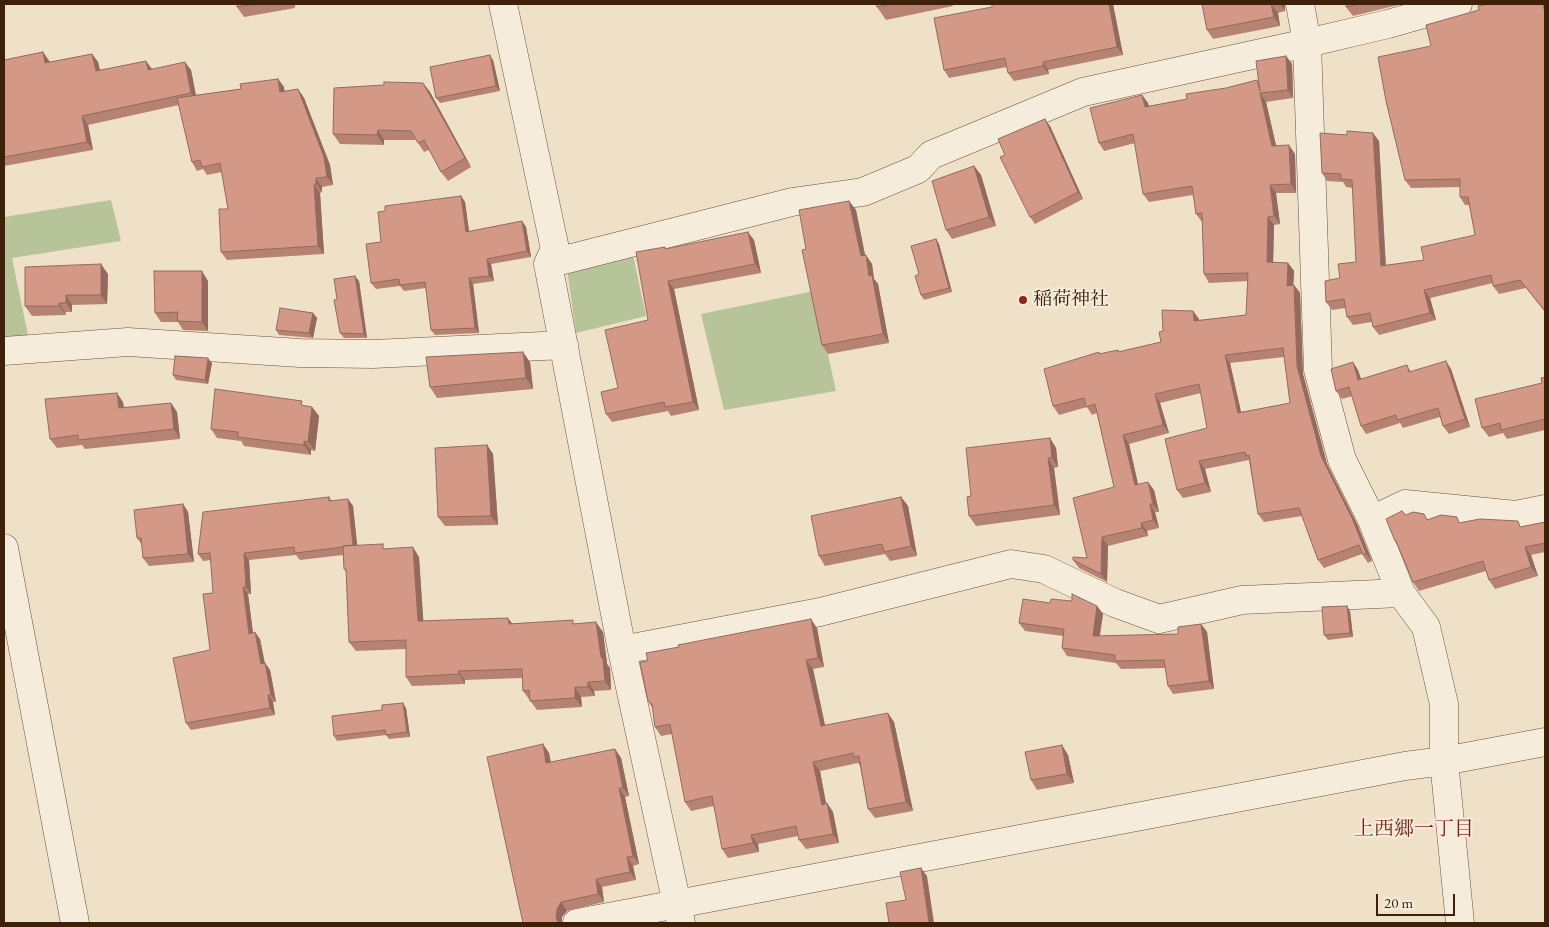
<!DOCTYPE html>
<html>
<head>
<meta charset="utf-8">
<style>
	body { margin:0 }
	#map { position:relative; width:1549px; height:927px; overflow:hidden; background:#efe1c8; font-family:"EB Garamond",serif }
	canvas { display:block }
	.frame { position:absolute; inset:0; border:5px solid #3f210a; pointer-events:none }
	.scale { position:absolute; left:1376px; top:894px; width:79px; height:22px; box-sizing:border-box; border:2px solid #3f210a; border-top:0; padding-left:6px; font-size:15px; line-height:18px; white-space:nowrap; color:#3f210a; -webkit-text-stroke:4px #f5ecdb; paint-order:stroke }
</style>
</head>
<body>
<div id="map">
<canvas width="1549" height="927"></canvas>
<div class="frame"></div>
<div class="scale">20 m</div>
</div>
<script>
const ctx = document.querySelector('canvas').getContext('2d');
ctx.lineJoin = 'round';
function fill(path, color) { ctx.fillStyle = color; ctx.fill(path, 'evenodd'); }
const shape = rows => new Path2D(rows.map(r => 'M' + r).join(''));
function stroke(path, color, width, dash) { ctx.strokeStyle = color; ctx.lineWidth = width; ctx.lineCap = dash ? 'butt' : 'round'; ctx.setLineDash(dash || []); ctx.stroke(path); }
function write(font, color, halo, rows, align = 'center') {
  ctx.font = font + ' "EB Garamond","Noto Serif JP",serif'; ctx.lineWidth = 4; ctx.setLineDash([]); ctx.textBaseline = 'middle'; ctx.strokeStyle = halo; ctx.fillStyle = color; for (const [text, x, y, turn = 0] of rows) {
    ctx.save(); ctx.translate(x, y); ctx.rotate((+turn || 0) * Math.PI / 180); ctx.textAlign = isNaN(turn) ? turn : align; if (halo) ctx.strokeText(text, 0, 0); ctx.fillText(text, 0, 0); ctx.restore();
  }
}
fill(shape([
	[111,200,121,241,12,258,29,340,4,343,4,217],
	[633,255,646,316,576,333,567,269],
	[814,291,836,391,724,410,701,314]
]), '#b7c398');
const street = shape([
	[503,4,555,249,548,264,622,650,681,923],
	[1300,4,1307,43,1318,370,1342,460,1372,520,1401,593,1426,627,1444,704,1444,761,1460,923],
	[548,264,792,202,863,192,918,169,931,155,1083,92,1307,43,1388,24,1458,4],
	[4,351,128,342,300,353,373,354,564,345],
	[1372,520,1405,504,1516,515,1545,509],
	[4,548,75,923],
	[622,650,820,612,1011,564,1044,569,1115,603,1159,619,1242,600,1401,593],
	[577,923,1405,766,1444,761,1545,742]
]);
stroke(street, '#6b513a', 29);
stroke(street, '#f5ecdb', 28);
fill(shape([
	[237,4,295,4,295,8,244,17,237,7],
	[876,4,952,4,953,6,886,20,877,7],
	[992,4,1113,4,1123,55,1048,70,1049,74,1014,81,1008,73,1007,67,949,78,944,70,992,7],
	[1202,4,1285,4,1285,11,1278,13,1280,26,1213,39,1207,30],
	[1346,4,1402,4,1353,16,1346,7],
	[1545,4,1545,312,1526,288,1499,294,1493,286,1493,283,1430,298,1436,320,1379,335,1373,327,1372,322,1353,325,1347,317,1346,308,1332,310,1326,302,1340,278,1356,262,1353,188,1346,187,1343,182,1327,181,1322,173,1379,141,1386,265,1424,260,1475,235,1469,205,1465,205,1460,197,1460,187,1411,188,1405,180,1431,46],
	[43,52,50,62,92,54,98,62,100,70,152,69,191,70,196,95,241,89,278,79,284,87,284,92,298,89,304,98,330,165,333,185,322,187,322,192,320,193,324,254,227,260,221,252,228,209,222,172,207,175,203,169,197,171,192,162,179,105,88,125,93,150,4,166,4,60],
	[1286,56,1292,64,1293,98,1266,102,1276,146,1295,154,1296,193,1276,193,1280,224,1274,225,1273,262,1288,263,1294,271,1293,285,1294,285,1300,293,1303,374,1327,464,1358,526,1372,561,1368,563,1362,554,1324,568,1318,560,1302,516,1264,522,1258,514,1249,460,1205,469,1211,492,1183,498,1177,490,1207,428,1201,393,1160,403,1169,433,1129,444,1138,484,1154,490,1159,512,1155,512,1159,528,1147,531,1148,536,1108,546,1107,582,1079,568,1073,560,1087,558,1114,487,1097,413,1092,415,1087,407,1059,415,1053,406,1100,354,1118,350,1119,352,1161,342,1163,331,1193,311,1199,319,1199,320,1246,315,1248,281,1209,283,1204,274,1202,222,1196,214,1193,195,1149,202,1143,194,1135,143,1104,151,1099,143,1142,95,1148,103,1149,106,1187,99,1259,82],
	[1284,357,1290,403,1241,412,1230,363],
	[493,60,500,91,440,103,436,98],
	[423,83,430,92,471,167,448,181,441,172,429,150,424,152,416,140,384,140,384,145,340,144,333,134],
	[1050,126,1083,199,1035,224,1030,217,1005,155],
	[974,166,981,175,996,226,952,239,946,230],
	[461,196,465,202,469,232,522,221,526,227,531,257,491,264,494,281,473,284,479,333,435,335,431,330,426,288,404,291,400,286,376,289,371,283,381,242,385,211],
	[849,201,856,210,865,255,872,264,874,279,878,284,889,343,828,354,822,345,806,249],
	[936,239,939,244,952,292,924,300,921,295,919,274],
	[754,240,761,273,674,289,699,410,671,416,668,411,612,422,606,414,618,388,648,320,665,247,666,249],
	[108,274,107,304,72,305,72,312,65,312,66,315,32,316,25,306],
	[208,281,208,331,183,330,178,322,161,322,155,313],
	[359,281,367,338,344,338,340,333],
	[313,313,317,318,313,338,279,335,276,330],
	[530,362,533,389,437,398,430,387],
	[212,363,208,384,176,380,173,375],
	[1407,365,1411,372,1451,369,1470,427,1449,434,1443,426,1440,417,1403,428,1400,423,1366,434,1361,426,1352,396,1342,399,1336,391,1358,370,1361,379],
	[1545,377,1545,430,1507,439,1503,433,1489,437,1482,428,1542,383],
	[123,402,124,408,171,403,177,412,180,439,85,449,82,445,57,448,50,439],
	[306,406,312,407,319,416,315,451,311,450,311,455,244,446,241,441,217,438,211,429],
	[1050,438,1056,448,1058,467,1054,468,1060,515,976,526,969,516,971,496],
	[487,445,493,454,498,525,445,526,438,517],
	[329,497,332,501,348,499,353,506,357,545,387,549,419,557,423,621,513,624,575,624,603,632,607,664,610,668,611,690,594,691,595,696,581,697,582,707,537,710,523,691,522,678,465,680,465,684,412,686,406,677,406,649,356,651,349,642,347,573,344,569,343,555,300,560,296,555,249,560,251,594,248,594,253,633,260,639,265,663,270,670,276,702,273,702,275,715,191,730,186,723,210,650,213,593,211,560,203,561,198,554],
	[901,497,908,506,917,556,890,561,885,554,825,566,819,556],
	[183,504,188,512,194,562,149,566,143,558,142,545,137,538],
	[1406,515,1428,519,1461,523,1522,527,1545,522,1545,552,1531,555,1538,576,1495,589,1489,580,1486,571,1419,591,1413,582,1399,548,1395,541],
	[1050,603,1097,606,1103,614,1100,636,1178,634,1201,624,1207,632,1214,689,1173,694,1168,686,1165,668,1121,669,1116,663,1067,656,1062,648,1063,636,1025,631,1019,623],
	[1350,611,1353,637,1328,640,1324,635],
	[817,628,824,667,813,669,825,725,894,722,913,811,875,818,868,809,860,766,858,763,820,771,826,804,827,803,833,812,839,843,806,849,799,840,798,836,758,844,759,852,728,858,722,849,714,806,691,811,685,802,672,734,661,736,655,727,653,709,648,701,648,661],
	[406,708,410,737,389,739,386,735,337,741,334,736],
	[543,744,549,753,551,762,615,749,621,758,629,796,625,797,639,864,633,866,636,880,602,887,604,902,567,911,562,917],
	[1068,755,1074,783,1037,790,1031,780]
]), '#b68373');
fill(shape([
	[1109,4,1113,4,1123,55,1117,47],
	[1271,4,1278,13,1280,26,1274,17],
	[1280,4,1285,4,1285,11],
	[1543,4,1545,4,1545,13],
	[43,52,49,61,51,71,45,63],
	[92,54,98,62,102,80,96,71],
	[490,55,493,60,500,91,496,86],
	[1286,56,1292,64,1293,98,1288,90],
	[146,61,152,69,148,70],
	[185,62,191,70,197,102,191,93],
	[1043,62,1048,70,1049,74,1043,66],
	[278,79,284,87,286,101,280,92],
	[423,83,430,92,471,167,465,158],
	[298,89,304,98,330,165,333,185,327,177],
	[1260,93,1266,102,1278,154,1272,146],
	[1142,95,1148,103,1151,115,1145,107],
	[82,116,88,125,93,150,87,142],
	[1045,119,1050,126,1083,199,1078,192],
	[378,130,384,140,384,145,377,135],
	[1373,133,1379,141,1386,274,1381,266],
	[1289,145,1295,154,1296,193,1291,184],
	[974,166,981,175,996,226,989,217],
	[316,178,322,187,322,192,316,184],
	[314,184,320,193,324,254,318,246],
	[1270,185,1276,193,1280,224,1274,216],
	[461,196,465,202,470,238,466,232],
	[849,201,856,210,867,265,861,256],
	[1268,217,1274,225,1273,270,1267,262],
	[522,221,526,227,531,257,527,251],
	[748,232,754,240,761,273,755,264],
	[936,239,939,244,952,292,949,288],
	[866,255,872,264,874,279,878,284,889,343,883,334,869,276],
	[487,259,491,264,494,281,489,276],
	[1288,263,1294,271,1293,294,1287,286],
	[101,264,108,274,107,304,101,295],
	[202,271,208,281,208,331,202,322],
	[355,276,359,281,367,338,364,334],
	[469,278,473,284,479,333,475,328],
	[668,281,674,289,699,410,693,402],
	[1294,285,1300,293,1303,374,1327,464,1358,526,1372,561,1366,553,1321,456,1297,366],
	[1424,290,1430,298,1436,320,1430,313],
	[66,295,72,305,72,312,66,303],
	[59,303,65,312,66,315,59,306],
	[1193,311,1199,319,1200,329,1194,321],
	[313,313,317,318,313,338,309,333],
	[523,352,530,362,533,389,526,378],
	[1225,355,1230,363,1243,421,1238,413],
	[208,358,212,363,208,384,205,380],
	[1446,361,1451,369,1470,427,1465,419],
	[1353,362,1358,370,1364,388,1358,380],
	[117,393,123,402,125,418,119,408],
	[1155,394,1160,403,1169,433,1163,425],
	[171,403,177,412,180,439,174,429],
	[312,407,319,416,315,451,308,442],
	[1123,435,1129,444,1140,493,1135,485],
	[1050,438,1056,448,1058,467,1052,458],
	[304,441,311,450,311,455,304,445],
	[487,445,493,454,498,525,491,516],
	[1048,458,1054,468,1060,515,1054,505],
	[1199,461,1205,469,1211,492,1205,483],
	[1148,482,1154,490,1159,512,1153,504],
	[901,497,908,506,917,556,911,546],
	[348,499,353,506,358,553,353,546],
	[183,504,188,512,194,562,188,554],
	[1150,504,1155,512,1159,528,1153,520],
	[1141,523,1147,531,1148,536,1142,528],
	[1102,537,1108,546,1107,582,1101,574],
	[413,547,419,557,424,630,418,621],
	[1525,547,1531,555,1538,576,1531,567],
	[244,553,249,560,251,594,246,587],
	[243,587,248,594,254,641,249,634],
	[1097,606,1103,614,1098,644,1093,636],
	[1347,606,1350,611,1353,637,1350,633],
	[508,618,515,627,509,624],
	[811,619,817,628,824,667,818,658],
	[596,622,603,632,607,664,610,668,611,690,605,681],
	[1201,624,1207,632,1214,689,1209,681],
	[255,632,260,639,266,671,261,664],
	[806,660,813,669,827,735,821,726],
	[265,663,270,670,276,702,271,695],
	[458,671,465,680,465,684,459,674],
	[588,682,594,691,595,696,588,687],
	[575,687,581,697,582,707,575,698],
	[268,695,273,702,275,715,270,708],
	[403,703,406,708,410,737,407,732],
	[888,713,894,722,913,811,906,802],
	[543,744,549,753,552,771,546,763],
	[1062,745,1068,755,1074,783,1067,774],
	[615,749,621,758,629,796,623,788],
	[813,762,820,771,828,814,822,805],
	[619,788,625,797,639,864,633,856],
	[827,803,833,812,839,843,833,834],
	[751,835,758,844,759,852,753,843],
	[627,857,633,866,636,880,630,872],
	[921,868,927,876,934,923,929,923],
	[596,879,602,887,604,902,598,894],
	[561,902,567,911,562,917,562,923,558,923,556,917,557,909]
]), '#946a5e');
const building = shape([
	[237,4,255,4,237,7,237,4],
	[876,4,891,4,877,7,876,4],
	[992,4,1109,4,1117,47,1043,62,1043,66,1008,73,1005,58,944,70,934,18,992,7,992,4],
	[1202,4,1271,4,1274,17,1207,30,1202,4],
	[1346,4,1359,4,1346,7,1346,4],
	[1489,4,1543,4,1545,13,1545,311,1520,280,1493,286,1491,275,1424,290,1430,313,1373,327,1370,313,1347,317,1344,299,1326,302,1325,281,1340,278,1338,264,1356,262,1352,180,1341,179,1341,174,1322,173,1320,133,1347,135,1347,131,1373,133,1381,266,1424,260,1421,247,1475,235,1468,197,1460,197,1460,179,1405,180,1386,101,1378,57,1431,46,1426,25,1479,10,1478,6,1489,4],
	[43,52,45,63,92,54,96,71,146,61,148,70,185,62,191,93,82,116,87,142,4,157,4,60,43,52],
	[490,55,496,86,436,98,430,67,490,55],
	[1286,56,1288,90,1260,93,1272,146,1289,145,1291,184,1270,185,1274,216,1268,217,1267,262,1288,263,1287,286,1294,285,1297,366,1321,456,1352,518,1366,553,1363,555,1359,545,1318,560,1299,508,1258,514,1249,455,1246,456,1245,452,1199,461,1205,483,1177,490,1165,439,1207,428,1199,384,1155,394,1163,425,1123,435,1135,485,1148,482,1153,504,1150,504,1153,520,1141,523,1142,528,1102,537,1101,574,1073,560,1073,557,1087,558,1073,498,1114,487,1095,404,1086,407,1084,398,1053,406,1044,369,1099,352,1099,354,1118,350,1118,352,1161,342,1159,332,1163,331,1162,310,1193,311,1194,321,1246,315,1248,273,1204,274,1202,213,1196,214,1192,186,1143,194,1133,134,1099,143,1090,108,1142,95,1145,107,1187,99,1186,94,1226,88,1257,80,1260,91,1256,61,1286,56],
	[1283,348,1290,403,1238,413,1225,355,1283,348],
	[278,79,280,92,298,89,324,157,327,177,316,178,316,184,314,184,318,246,221,252,219,209,228,209,220,163,202,167,200,160,192,162,177,98,241,89,240,84,278,79],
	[384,82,423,83,465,158,441,172,424,140,418,143,411,131,378,130,377,135,333,134,334,88,384,85,384,82],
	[1045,119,1078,192,1030,217,1000,157,1005,155,998,139,1045,119],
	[974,166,989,217,946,230,932,181,974,166],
	[461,196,466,232,522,221,527,251,487,259,489,276,469,278,475,328,431,330,425,282,400,285,399,279,371,283,366,244,381,242,378,212,385,211,385,206,461,196],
	[849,201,861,256,866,255,869,276,872,275,883,334,822,345,802,250,806,249,799,210,849,201],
	[748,232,755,264,668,281,693,402,665,407,664,402,606,414,601,392,618,388,605,330,648,320,636,252,665,247,665,249,748,232],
	[936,239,949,288,921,295,915,276,919,274,911,246,936,239],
	[101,264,101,295,66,295,66,303,59,303,59,306,25,306,25,267,101,264],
	[154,271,202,271,202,322,177,321,178,312,155,313,154,271],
	[355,276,364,334,340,333,334,300,337,299,334,279,355,276],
	[280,308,313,313,309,333,276,330,280,308],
	[523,352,526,378,430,387,426,357,523,352],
	[175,356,208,358,205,380,173,375,175,356],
	[1446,361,1465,419,1443,426,1438,408,1397,420,1396,415,1361,426,1349,387,1336,391,1331,369,1353,362,1358,380,1407,365,1409,372,1446,361],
	[1545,377,1545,419,1501,430,1500,423,1482,428,1475,399,1542,383,1541,378,1545,377],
	[215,389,302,401,301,405,312,407,308,442,304,441,304,445,269,441,238,437,238,432,211,429,215,389],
	[117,393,119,408,171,403,174,429,78,440,78,435,50,439,45,399,117,393],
	[1050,438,1052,458,1048,458,1054,505,969,516,967,497,971,496,966,448,1050,438],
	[487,445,491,516,438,517,435,448,487,445],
	[329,497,329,501,348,499,353,545,343,546,343,547,295,553,294,547,244,553,246,587,243,587,249,634,255,632,261,664,265,663,271,695,268,695,270,708,186,723,173,658,210,650,203,594,213,593,210,553,198,554,203,512,329,497],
	[901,497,911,546,884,552,882,544,819,556,811,516,901,497],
	[183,504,188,554,143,558,141,538,137,538,134,510,183,504],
	[1402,511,1406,515,1413,512,1424,514,1427,520,1441,515,1457,517,1459,523,1480,519,1518,521,1520,527,1545,522,1545,543,1525,547,1531,567,1489,580,1483,561,1413,582,1396,541,1395,541,1386,519,1402,511],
	[383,544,383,549,413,547,418,621,508,618,509,624,573,620,573,624,596,622,601,657,603,659,605,681,588,682,588,687,575,687,575,698,530,701,529,690,523,691,522,669,458,671,459,674,406,677,406,640,349,642,346,569,344,569,343,546,383,544],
	[1072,594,1097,606,1093,636,1178,634,1178,627,1201,624,1209,681,1168,686,1164,660,1115,661,1115,655,1062,648,1064,629,1019,623,1023,599,1050,603,1051,599,1072,601,1072,594],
	[1347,606,1350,633,1324,635,1322,607,1347,606],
	[811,619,818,658,806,660,821,726,888,713,906,802,868,809,859,756,854,757,853,753,813,762,822,805,827,803,833,834,799,840,796,826,751,835,753,843,722,849,712,796,685,802,670,724,655,727,652,704,648,701,640,662,648,661,646,653,679,647,678,645,811,619],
	[403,703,407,732,386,735,385,730,334,736,332,716,382,710,382,705,403,703],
	[543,744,546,763,615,749,623,788,619,788,633,856,627,857,630,872,596,879,598,894,561,902,557,909,556,917,558,923,523,923,487,757,543,744],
	[1062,745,1067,774,1031,780,1025,752,1062,745],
	[921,868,929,923,889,923,886,903,906,900,900,872,921,868]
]);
fill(building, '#d49886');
stroke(building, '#946a5e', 1);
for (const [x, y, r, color] of [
	[1023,300,5,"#8f2418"]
]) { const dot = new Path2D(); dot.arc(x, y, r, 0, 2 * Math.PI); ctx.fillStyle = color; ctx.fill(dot); stroke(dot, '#f5ecdb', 2); }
write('19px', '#3f210a', '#f5ecdb', [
	["稲荷神社",1033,300]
], 'left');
write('20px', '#7a1f14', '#f5ecdb', [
	["上西郷一丁目",1414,830]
]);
</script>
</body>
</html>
